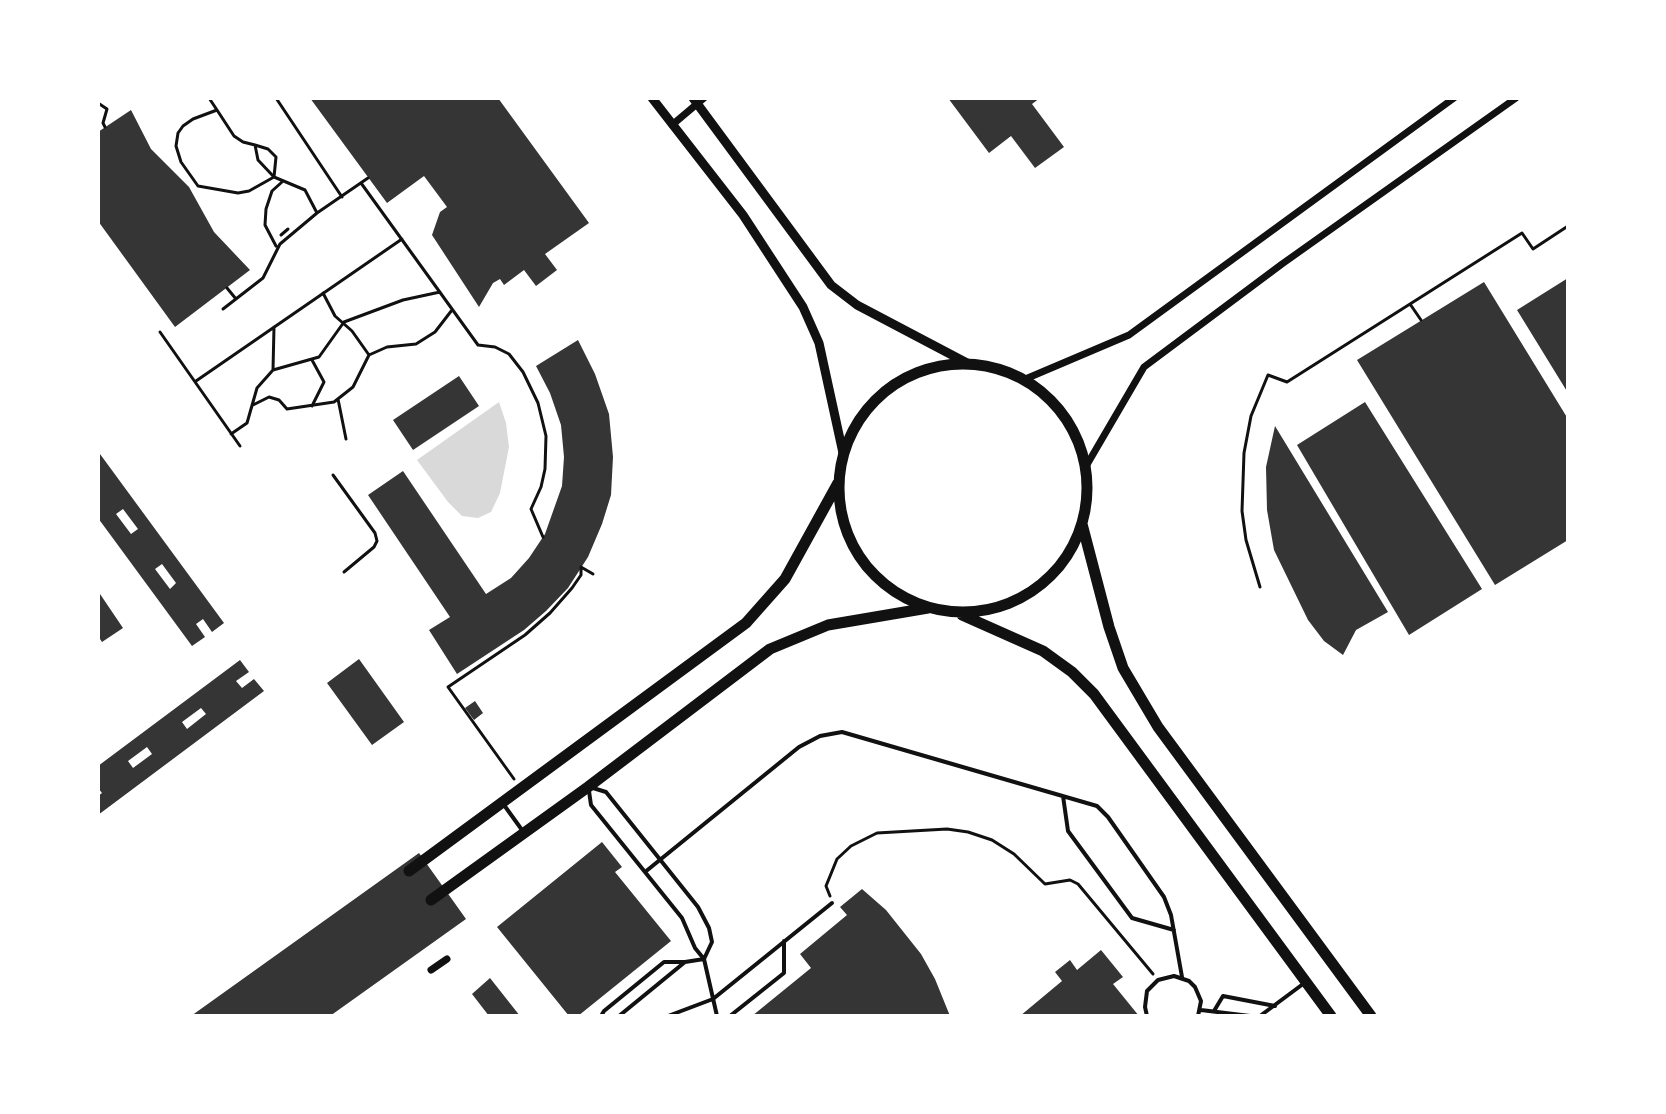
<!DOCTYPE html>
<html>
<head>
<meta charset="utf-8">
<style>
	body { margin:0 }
	#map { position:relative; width:1666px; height:1114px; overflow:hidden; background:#fff; font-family:"Titillium Web",sans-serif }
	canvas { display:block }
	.frame { position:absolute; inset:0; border:100px solid #fff; pointer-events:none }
</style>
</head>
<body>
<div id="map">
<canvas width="1666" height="1114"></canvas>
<div class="frame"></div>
</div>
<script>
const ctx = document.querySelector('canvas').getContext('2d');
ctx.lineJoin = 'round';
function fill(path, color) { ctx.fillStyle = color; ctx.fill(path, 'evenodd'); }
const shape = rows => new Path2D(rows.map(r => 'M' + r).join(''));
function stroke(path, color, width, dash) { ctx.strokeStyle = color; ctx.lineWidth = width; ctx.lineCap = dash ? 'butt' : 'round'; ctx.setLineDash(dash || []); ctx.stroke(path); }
fill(shape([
	[499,402,506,423,509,447,500,493,491,512,478,518,462,516,448,502,417,460]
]), '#d9d9d9');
fill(shape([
	[310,98,498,98,589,223,545,254,557,270,536,286,524,270,504,285,500,279,493,283,479,307,432,235,440,212,447,207,424,176,387,203],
	[948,98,1040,98,1032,104,1064,147,1035,168,1011,136,989,153],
	[131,110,151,149,189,187,214,232,250,270,175,327,98,221,98,132],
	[1568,278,1568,393,1517,310],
	[1484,282,1568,419,1568,540,1495,585,1357,360],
	[578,340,595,374,609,414,613,457,611,495,602,524,588,557,568,588,546,611,524,630,457,674,429,630,450,617,368,495,403,471,486,594,511,578,529,558,545,534,562,486,564,457,561,425,550,393,536,366],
	[459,376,479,406,413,450,393,420],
	[1365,402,1482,589,1409,635,1297,445],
	[1275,426,1388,612,1356,630,1343,655,1324,641,1308,620,1274,550,1267,510,1266,467],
	[100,454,224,623,212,632,203,619,196,624,205,637,192,646,98,518],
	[123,509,138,529,131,534,116,514],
	[162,564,176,583,170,589,155,569],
	[98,591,123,628,102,642,98,636],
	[359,659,404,722,372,745,327,683],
	[240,660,249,672,236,681,242,688,254,679,264,691,98,815,98,796,102,793,98,788,98,766],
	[201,708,206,714,187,729,182,722],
	[147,747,152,754,133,768,128,761],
	[475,701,483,713,474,720,465,708],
	[602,842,622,867,615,872,671,941,578,1016,569,1016,497,927],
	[419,853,466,919,330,1016,191,1016],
	[862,889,886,910,921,954,935,979,950,1016,752,1016,811,968,800,954,847,915,840,907],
	[1101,950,1123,977,1113,984,1139,1016,1020,1016,1062,981,1055,972,1070,960,1077,970],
	[490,978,520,1016,489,1016,472,994]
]), '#353535');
stroke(shape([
	[209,98,217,110,193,119,183,126,178,133,176,146,181,162,198,186,238,193,249,191,274,177,305,190,317,213],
	[276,98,342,197],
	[98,103,107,109,103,123,105,127],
	[217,110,234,136,243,142,255,145,268,149,276,157,274,177,258,160,255,145],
	[361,183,478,345,495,347,509,354,523,372,538,403,546,436,545,469,541,487,531,509,543,537],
	[281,235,288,229],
	[276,246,265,225,266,209,272,191,282,182],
	[227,288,236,299],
	[323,293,335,316,352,331,369,355],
	[1410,304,1421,320],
	[223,309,263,278,280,244,317,213,368,178],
	[160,332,240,446],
	[273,370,274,327],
	[196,381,402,239],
	[338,399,346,439],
	[253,405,269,397,279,400,287,409,334,402,353,387,369,355,387,347,416,344,435,332,452,310],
	[312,406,324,382,312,360],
	[231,434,247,423,257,388,273,370,319,357,344,322,403,300,440,292],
	[333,475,375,533,377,541,374,547,344,572],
	[1260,587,1246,540,1242,511,1244,453,1251,416,1268,375,1287,382,1522,233,1533,249,1568,226],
	[514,779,448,687,525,635,550,613,572,588,581,575,581,567,593,574],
	[830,896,826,886,837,859,851,846,877,833,947,829,968,832,992,840,1014,854,1045,884,1070,880,1078,884,1153,974]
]), '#111', 3);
stroke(shape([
	[593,788,606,792,698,907,709,928,712,942,704,959],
	[589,791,591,805,682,918,695,948,704,959,717,1016],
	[1063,796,1068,831,1132,918,1174,930],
	[504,805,522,830],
	[645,872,799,747,820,736,842,732,1097,806,1108,817,1164,897,1171,915,1182,977],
	[1201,1010,1250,1016],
	[1214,1011,1223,996,1275,1006],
	[601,1016,604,1011,664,962,685,962],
	[619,1016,685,962,704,959],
	[668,1016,713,999,832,903],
	[730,1016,784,973,784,941],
	[1147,1016,1145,1007,1147,991,1158,980,1174,976,1189,981,1195,987,1201,1001,1198,1016],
	[1260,1016,1303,984]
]), '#111', 4);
stroke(shape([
	[672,125,704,98],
	[1023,380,1129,335,1454,98],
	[1085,468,1144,367,1282,264,1516,98],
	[431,970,447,959]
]), '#111', 7);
stroke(shape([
	[652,98,743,215,803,307,819,343,843,453],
	[693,98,831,285,857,305,969,364]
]), '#111', 9);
stroke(shape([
	'839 488a124 124 0 1 1 248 0a124 124 0 1 1-248 0Z',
	[1082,524,1109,627,1123,668,1158,727,1371,1016],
	[962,615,1043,651,1072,672,1094,694,1331,1016],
	[409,871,746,623,785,579,838,483],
	[431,900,588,787,770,649,828,625,928,608]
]), '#111', 11);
</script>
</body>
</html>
